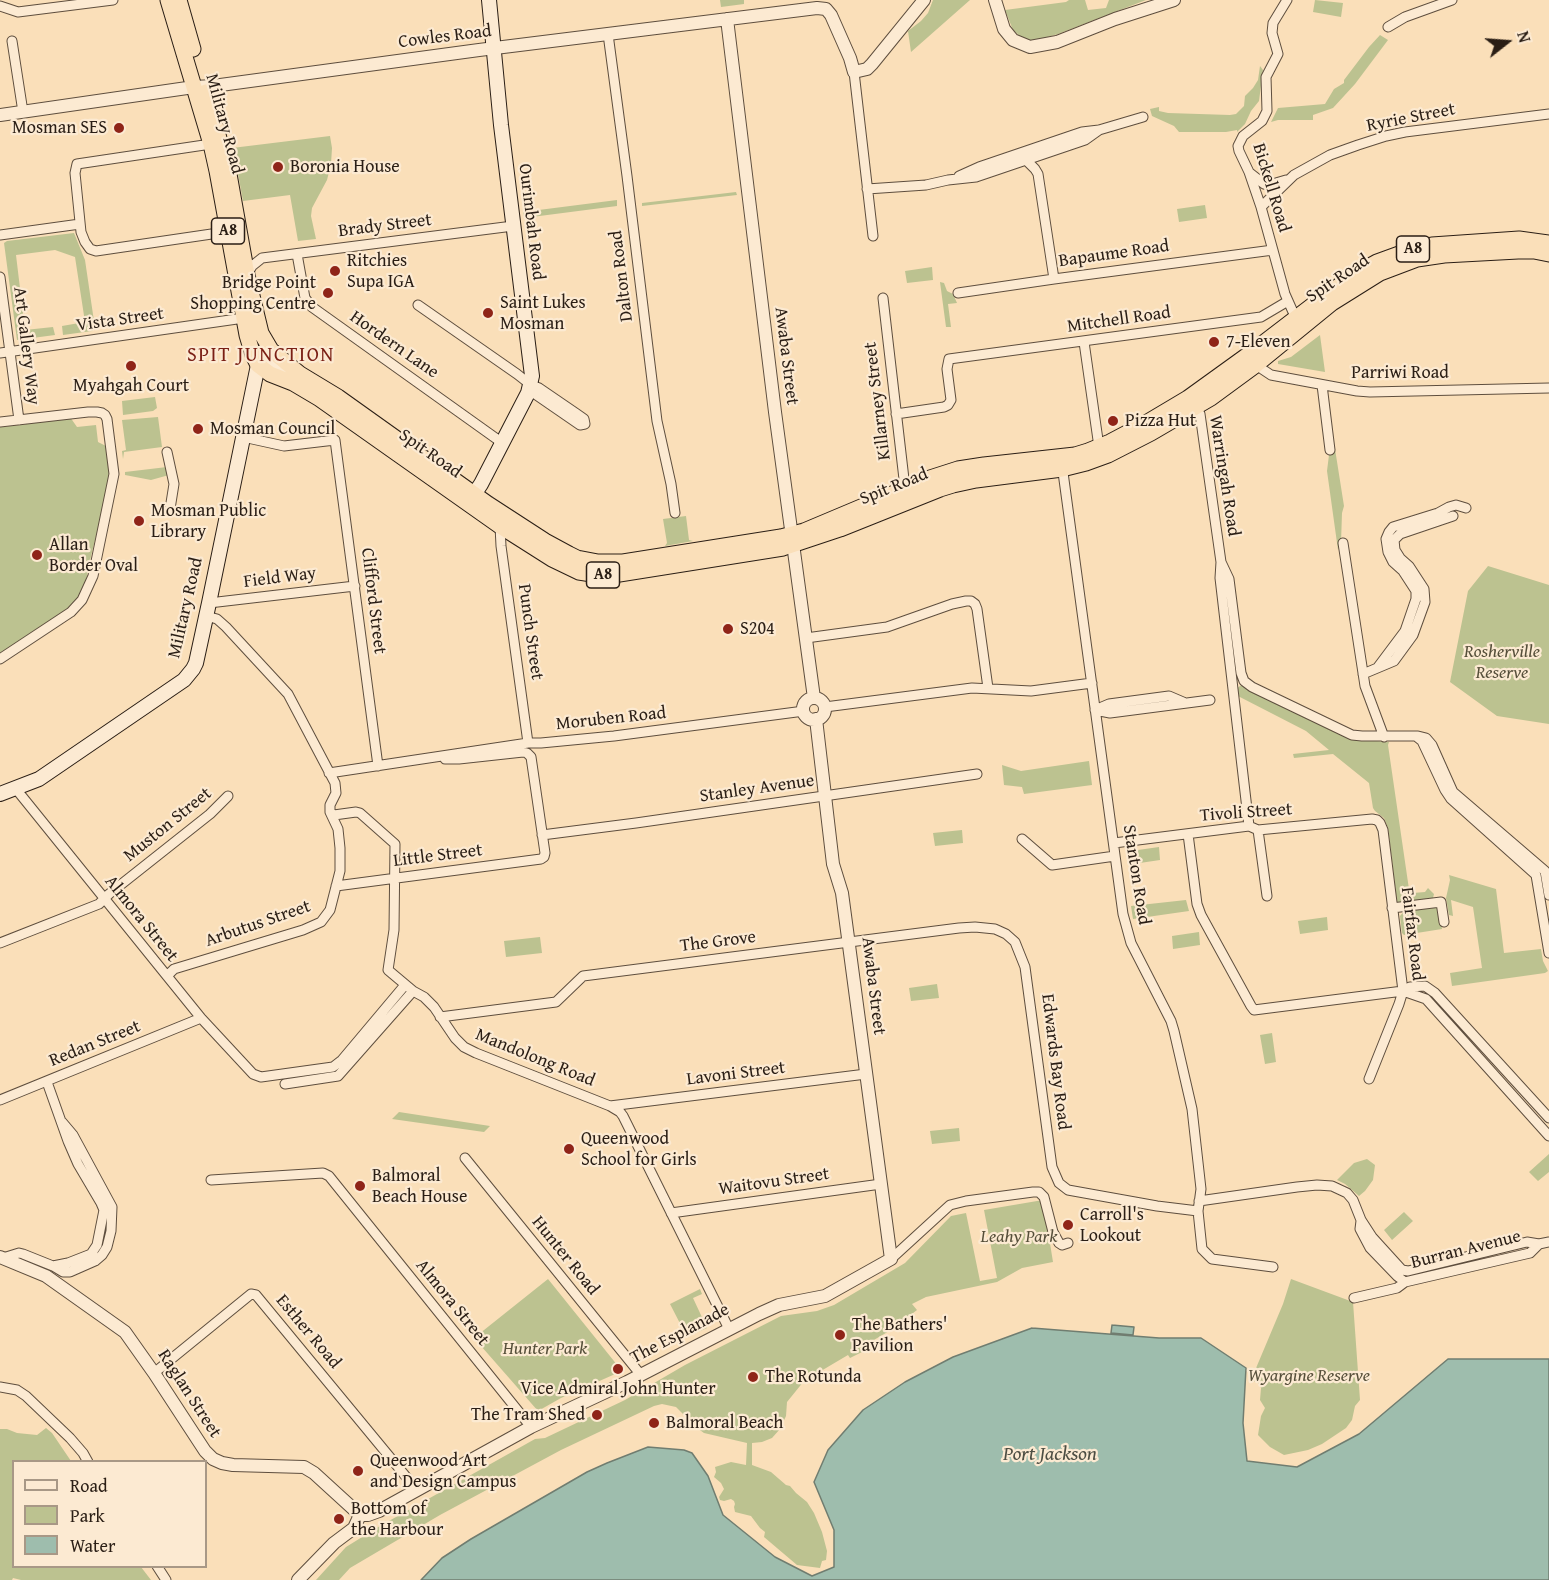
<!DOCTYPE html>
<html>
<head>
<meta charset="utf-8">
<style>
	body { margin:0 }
	#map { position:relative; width:1549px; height:1580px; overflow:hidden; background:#fadfb9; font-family:"Gentium Book Plus",serif }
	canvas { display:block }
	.legend { position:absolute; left:12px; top:1460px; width:195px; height:108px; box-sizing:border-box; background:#fcead2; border:2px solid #a89886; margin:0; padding:8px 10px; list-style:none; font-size:18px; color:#2a1e15 }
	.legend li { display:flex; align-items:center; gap:12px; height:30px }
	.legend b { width:30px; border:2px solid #a89886 }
	.north { position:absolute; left:1477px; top:12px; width:60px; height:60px; -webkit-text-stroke:4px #fcead2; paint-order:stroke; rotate:73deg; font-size:16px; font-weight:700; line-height:24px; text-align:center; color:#2a1e15 }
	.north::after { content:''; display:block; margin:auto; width:21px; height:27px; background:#2a1e15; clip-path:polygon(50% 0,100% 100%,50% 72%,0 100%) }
</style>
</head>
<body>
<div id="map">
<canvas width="1549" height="1580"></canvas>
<ul class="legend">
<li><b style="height:8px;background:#fcead2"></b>Road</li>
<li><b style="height:16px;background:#bcc290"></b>Park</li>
<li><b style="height:16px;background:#9ebdad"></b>Water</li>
</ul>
<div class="north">N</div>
</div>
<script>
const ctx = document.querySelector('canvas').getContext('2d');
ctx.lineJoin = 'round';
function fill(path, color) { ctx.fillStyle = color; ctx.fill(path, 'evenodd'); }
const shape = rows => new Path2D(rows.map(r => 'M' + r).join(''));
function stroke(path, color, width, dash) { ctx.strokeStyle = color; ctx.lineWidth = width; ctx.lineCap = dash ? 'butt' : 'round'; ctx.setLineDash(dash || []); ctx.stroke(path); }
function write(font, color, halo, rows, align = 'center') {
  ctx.font = font + ' "Gentium Book Plus",serif'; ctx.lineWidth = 4.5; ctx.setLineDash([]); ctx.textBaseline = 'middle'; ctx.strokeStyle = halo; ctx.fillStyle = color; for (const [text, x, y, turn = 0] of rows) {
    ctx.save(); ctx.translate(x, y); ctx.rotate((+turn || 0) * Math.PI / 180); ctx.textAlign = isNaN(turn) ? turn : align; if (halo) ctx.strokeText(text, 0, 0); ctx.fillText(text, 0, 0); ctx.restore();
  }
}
fill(shape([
	[720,0,744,0,744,4,721,7],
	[933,0,970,0,911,52,908,31,921,21,928,13],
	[1069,0,1085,0,1088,10,1106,8,1109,0,1146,0,1058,34,1031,42,1021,37,1013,30,1005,10,1066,2],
	[1315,0,1343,3,1341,17,1313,12],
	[1380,35,1388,40,1355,84,1333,108,1313,115,1313,120,1278,120,1271,122,1278,108,1325,104,1334,89,1344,83,1344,80,1369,47],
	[1260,66,1263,70,1259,101,1251,111,1245,124,1237,132,1237,130,1226,132,1179,132,1174,126,1152,116,1150,109,1159,107,1159,111,1168,113,1230,115,1236,114,1244,106,1245,96,1253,88,1258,80],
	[330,136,332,148,331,164,327,180,312,208,311,216,316,239,298,241,290,195,243,201,236,163,232,148],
	[736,192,737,195,642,206,642,203],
	[617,200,617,206,524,218,523,212],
	[1205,205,1207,218,1179,222,1177,209],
	[74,233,85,260,95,328,92,331,63,335,62,326,85,322,75,257,55,250,16,255,25,330,53,327,55,335,17,340,4,243,7,241],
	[932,267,933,280,907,283,905,271],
	[940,282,944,283,947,291,953,294,957,303,948,304,951,327,946,327],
	[1320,335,1325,372,1278,364,1278,361,1291,357],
	[155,397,157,408,153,411,123,415,122,401],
	[70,417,77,427,96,425,98,442,108,447,111,471,109,485,91,556,81,606,0,659,0,427,20,425],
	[158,417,162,447,124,452,123,459,122,451,126,450,122,420],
	[1335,449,1344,506,1342,513,1341,543,1338,550,1327,471,1329,455,1333,454],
	[167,467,169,475,151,480,125,475,125,472],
	[686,516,689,540,693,541,665,546,667,543,663,519],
	[1488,566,1549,585,1549,724,1497,716,1450,682,1468,591],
	[1240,686,1244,686,1353,739,1389,742,1388,745,1411,903,1399,904,1397,902,1388,828,1384,818,1375,811,1373,808,1369,783,1333,754,1294,758,1293,754,1329,750,1306,731,1236,695,1235,690],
	[1089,761,1092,785,1024,794,1022,787,1004,785,1002,765,1021,771],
	[962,830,963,843,935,846,933,833],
	[1159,847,1160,860,1133,864,1131,851],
	[1449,875,1496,889,1504,953,1541,949,1543,961,1548,971,1545,973,1452,986,1450,973,1482,968,1473,907,1451,900,1453,916,1449,915,1446,898,1450,880],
	[1428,888,1434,894,1433,898,1413,902,1413,893,1425,892],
	[1186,900,1189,911,1133,919,1131,906],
	[1436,907,1439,910,1442,929,1404,935,1402,933,1400,916,1405,910],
	[1327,917,1328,930,1300,934,1298,921],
	[1199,932,1200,945,1173,949,1172,936],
	[540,937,542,953,506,957,504,941],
	[937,984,939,998,911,1001,909,988],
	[1272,1033,1276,1062,1265,1064,1260,1035],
	[399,1112,490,1126,484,1132,392,1119],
	[959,1128,960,1141,932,1144,930,1131],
	[1549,1154,1549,1172,1538,1181,1529,1172],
	[1367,1159,1375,1165,1373,1180,1365,1191,1359,1196,1345,1184,1337,1180,1354,1163],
	[1043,1200,1053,1262,1022,1268,997,1282,926,1297,912,1304,917,1310,891,1330,860,1348,862,1352,850,1358,848,1355,804,1381,787,1402,786,1416,780,1429,772,1438,762,1442,752,1443,752,1465,771,1472,786,1485,790,1486,796,1493,807,1502,814,1513,822,1532,827,1551,826,1560,822,1561,820,1568,797,1565,764,1537,765,1532,760,1528,751,1516,735,1512,734,1507,735,1504,734,1501,731,1499,724,1501,720,1500,719,1497,724,1489,721,1483,714,1477,716,1472,715,1467,731,1462,746,1465,747,1443,704,1433,697,1428,676,1407,662,1404,654,1406,561,1450,440,1515,350,1568,339,1580,316,1580,346,1547,380,1526,535,1439,545,1438,625,1400,685,1365,781,1316,817,1311,834,1305,905,1263,951,1216,966,1213,980,1281,997,1278,984,1210],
	[1404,1212,1413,1221,1392,1240,1384,1230],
	[548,1279,622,1371,561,1398,538,1411,474,1338],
	[1291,1279,1353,1302,1360,1400,1355,1406,1352,1420,1346,1428,1322,1444,1308,1450,1284,1455,1270,1447,1258,1435,1261,1416,1265,1408,1260,1400,1261,1388,1258,1383,1251,1380,1283,1304],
	[700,1289,702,1294,693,1298,707,1328,687,1337,670,1304],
	[46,1428,52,1433,71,1461,14,1462,14,1566,141,1567,151,1580,21,1580,13,1578,12,1580,0,1580,0,1429,7,1429,17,1433,37,1435]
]), '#bcc290');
const water = shape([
	[1112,1325,1134,1327,1133,1335,1111,1333,1112,1325],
	[1032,1328,1159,1338,1201,1338,1246,1368,1243,1423,1247,1461,1297,1467,1359,1434,1448,1359,1549,1359,1549,1580,421,1580,442,1558,471,1539,587,1472,607,1463,648,1447,684,1450,692,1453,708,1476,723,1515,775,1557,812,1576,834,1567,834,1530,814,1482,828,1450,863,1410,905,1382,953,1357,1032,1328]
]);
fill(water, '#9ebdad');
stroke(water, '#707d70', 1.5);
const minor = shape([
	[1287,0,1273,23,1272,33,1278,54,1266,77,1267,111,1262,121,1243,136,1238,146,1239,151,1249,172,1261,207,1285,294,1297,321],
	[0,6,18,12,113,0],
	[1388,27,1405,17,1452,0],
	[608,34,627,176,657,421,671,484,675,513],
	[12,41,23,112],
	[854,72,873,236],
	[211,144,77,164,75,173,81,232,85,242,90,249,96,251,232,231],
	[1026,160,1035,169,1038,174,1054,279],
	[1250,173,1264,184,1269,185,1286,180],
	[959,176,979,167,1082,132,1099,130,1143,117],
	[867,189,926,185,948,180,976,177,1085,140,1099,130],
	[1261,207,1294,175,1330,155,1358,145,1386,136,1405,132,1549,114],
	[0,235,80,224],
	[297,254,305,298,312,307,501,442],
	[247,275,252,266,262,258,513,226],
	[0,277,19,420],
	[958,293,1054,279,1273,250],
	[883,298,904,479,908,491],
	[418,305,517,374,531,385,535,394,580,425,585,424],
	[1084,342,1099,447],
	[0,353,244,318],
	[1256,365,1271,375,1357,391,1370,392,1549,388],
	[531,385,539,388,577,414,584,419,585,424],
	[1322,385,1330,450],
	[1193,405,1200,414,1221,562,1220,578,1249,826],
	[896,414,944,407,948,405,951,400,947,369,949,359,1261,317,1288,301],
	[0,422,88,412,97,412,102,413,105,415,107,419,114,474,93,576,82,600,71,612,0,659],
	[243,437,284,446,335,440,378,766],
	[167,452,174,484,170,509],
	[1062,465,1123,914,1131,943,1171,1021,1174,1031,1192,1109,1201,1189,1198,1211,1202,1249,1212,1259,1273,1267],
	[500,526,501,546,528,743],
	[1343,543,1365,686,1384,737],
	[1221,562,1229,579,1241,673,1244,681,1252,687,1352,735,1362,736,1418,736,1426,738,1432,745,1453,792,1545,871,1549,895],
	[209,603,355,586],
	[206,616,217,619,226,627,288,694,335,783,336,793,330,805,330,812],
	[806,638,887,627,952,604,966,601,971,601,975,604,977,609,988,688],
	[1378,667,1405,631,1416,599,1416,591,1403,571,1393,562,1388,552,1386,539,1389,532,1393,527,1438,513,1449,507,1456,505,1466,508],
	[1363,674,1394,661,1413,635,1425,602,1424,589,1409,566,1400,558,1395,550,1394,540,1400,534,1453,516],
	[825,707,972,688,1031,691,1092,683],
	[1095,710,1110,713,1210,700],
	[1095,710,1109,704,1169,696,1183,702],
	[1417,737,1422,741,1445,790,1451,799,1536,875,1549,953],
	[329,773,528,743,541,743,614,736,804,711],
	[16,789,167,976,201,1018,253,1074,261,1077,333,1067,342,1060,405,985],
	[330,812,334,815,356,812,360,813,395,844,394,930,388,970,413,991,424,997,434,1007,455,1038,464,1047,476,1053,610,1106,620,1112,623,1116,729,1329],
	[1258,830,1267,896],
	[1188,834,1197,904,1201,915,1251,1006,1254,1010,1403,991,1410,987,1425,986,1435,993,1549,1118],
	[542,835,636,823,977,774],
	[1022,839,1052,865,1115,856],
	[1114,843,1249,826,1258,830,1372,819,1377,820,1380,823,1383,830,1403,991,1399,1004,1369,1079],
	[336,886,541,859,544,857,545,853,531,757,527,753,523,752,459,759,445,759],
	[1392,908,1441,902,1444,922],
	[0,943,99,904,109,894,210,814,228,796],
	[167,976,174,969,303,930,321,922,330,910,340,871,340,848,338,829,330,812],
	[1403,991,1426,999,1549,1136],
	[440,1017,556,1002,583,976,959,928,975,927,995,929,1006,934,1015,942,1025,967,1052,1167,1059,1183,1068,1190,1157,1206,1198,1211],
	[47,1082,68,1141,78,1164,101,1203,104,1210,97,1245,91,1254,68,1263,53,1266],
	[285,1084,338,1076,413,991],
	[0,1100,201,1018],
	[610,1106,866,1074],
	[465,1158,641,1375],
	[211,1180,323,1173,329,1176,531,1427],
	[1199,1201,1297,1187,1317,1185,1332,1186,1347,1193,1353,1200,1361,1220,1372,1237,1402,1270,1408,1271,1527,1242,1539,1244],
	[671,1213,881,1184],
	[1361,1221,1360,1229,1370,1248,1397,1276,1405,1282,1530,1253,1539,1244,1549,1242],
	[3,1258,19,1253,23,1254,53,1266,63,1272,70,1272,95,1261,102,1255,107,1247,111,1231,112,1207,73,1135,62,1122],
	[891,1259,950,1205,966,1201,1033,1192,1039,1192,1044,1197,1053,1232,1059,1243,1062,1245,1068,1243],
	[1354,1298,1397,1288,1405,1282],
	[154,1373,251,1294,256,1295,417,1490],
	[0,1387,17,1390,26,1396,70,1438,83,1453,88,1462],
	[157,1566,166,1580]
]);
const tertiary = shape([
	[995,0,1004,29,1013,40,1030,47,1057,42,1115,19,1174,0],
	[727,19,775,412,814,698],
	[0,115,194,87,213,86,479,50,817,8,826,9,831,15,850,58,854,72,867,69,872,64,924,0],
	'803 709a11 11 0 1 1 22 0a11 11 0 1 1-22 0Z',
	[0,1257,46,1276,125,1332,154,1373,205,1451,213,1459,222,1463,233,1465,304,1467,314,1473,360,1515],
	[360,1515,368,1515,379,1511,531,1427,627,1382,759,1314,779,1305,825,1296,891,1259,842,893,833,864,816,719],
	[298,1580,334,1543,354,1528,360,1515]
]);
const secondary = shape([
	[258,365,267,362,273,363,293,371],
	[469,502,481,484,528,393,532,376,501,125,489,0],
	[0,794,39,779,184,680,193,669,196,663,209,603,258,365,259,355]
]);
const trunk = shape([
	[168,0,211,144,217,171,247,335,253,355,258,365,270,374,293,383,320,399,500,526,552,559,579,572,598,575,613,575,783,548,840,529,940,489,953,485,976,480,1062,469,1086,463,1108,455,1151,433,1211,398,1256,365,1332,303,1380,273,1417,259,1444,255,1518,251,1534,251,1549,254],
	[179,0,193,49],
	[206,92,229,174,247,275,261,333,271,350,300,374,338,397,488,504,545,541,569,554,577,558,598,562,623,562,781,537,804,531,930,478,958,469,984,465,1075,455,1088,451,1110,442,1146,423,1188,398,1249,354,1326,295,1357,273,1377,262,1410,250,1432,245,1519,239,1549,243]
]);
stroke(minor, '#5e4e3e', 11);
stroke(tertiary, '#5e4e3e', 14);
stroke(secondary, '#2a1e15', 16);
stroke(trunk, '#2a1e15', 17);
stroke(minor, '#fcead2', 9);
stroke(tertiary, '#fcead2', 12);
stroke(secondary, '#fcead2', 14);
stroke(trunk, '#fadfb9', 15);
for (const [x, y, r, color] of [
	[119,128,6,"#8f2418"],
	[278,167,6,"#8f2418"],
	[335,271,6,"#8f2418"],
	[328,293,6,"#8f2418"],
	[488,313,6,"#8f2418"],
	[1214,342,6,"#8f2418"],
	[131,366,6,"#8f2418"],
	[1113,421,6,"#8f2418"],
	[198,429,6,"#8f2418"],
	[139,521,6,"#8f2418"],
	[37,555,6,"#8f2418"],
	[728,629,6,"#8f2418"],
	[569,1149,6,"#8f2418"],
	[360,1186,6,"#8f2418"],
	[1068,1225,6,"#8f2418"],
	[840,1335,6,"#8f2418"],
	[618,1369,6,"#8f2418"],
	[753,1377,6,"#8f2418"],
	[597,1415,6,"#8f2418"],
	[654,1423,6,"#8f2418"],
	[358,1471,6,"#8f2418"],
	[339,1519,6,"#8f2418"]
]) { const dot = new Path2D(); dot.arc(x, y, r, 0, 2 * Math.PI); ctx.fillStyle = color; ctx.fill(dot); stroke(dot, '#fcead2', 2); }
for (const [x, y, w] of [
	[228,231,33],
	[1413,249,33],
	[603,575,33]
]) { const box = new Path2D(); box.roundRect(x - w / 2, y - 13, w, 26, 4.5); ctx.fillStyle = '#fcead2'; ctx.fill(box); stroke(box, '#2a1e15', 1.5); }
write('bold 16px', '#2a1e15', null, [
	["A8",228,231],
	["A8",1413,249],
	["A8",603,575]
]);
write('18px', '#2a1e15', '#fcead2', [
	["Cowles Road",445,37,-7],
	["Ryrie Street",1411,118,-11],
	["Military Road",224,124,75],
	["Bickell Road",1271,188,73],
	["Ourimbah Road",531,222,83],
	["Brady Street",385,226,-7],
	["Bapaume Road",1114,254,-8],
	["Dalton Road",622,276,-97],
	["Spit Road",1338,279,-34],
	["Vista Street",120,320,-8],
	["Mitchell Road",1119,320,-8],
	["Hordern Lane",394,345,35],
	["Art Gallery Way",26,346,83],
	["Awaba Street",786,356,83],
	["Parriwi Road",1400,373],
	["Killarney Street",878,401,-97],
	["Spit Road",430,454,35],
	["Warringah Road",1224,476,81],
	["Spit Road",894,487,-22],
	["Field Way",280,578,-7],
	["Clifford Street",373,601,83],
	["Military Road",186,608,-77],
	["Punch Street",530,632,82],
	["Moruben Road",611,719,-6],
	["Stanley Avenue",757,789,-8],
	["Tivoli Street",1246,813,-4],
	["Muston Street",168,825,-39],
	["Little Street",438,856,-7],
	["Stanton Road",1136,875,81],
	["Almora Street",141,919,51],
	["Arbutus Street",258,924,-19],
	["Fairfax Road",1412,934,83],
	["The Grove",718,942,-7],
	["Awaba Street",873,986,83],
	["Redan Street",95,1044,-22],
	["Mandolong Road",535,1058,22],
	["Edwards Bay Road",1055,1062,83],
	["Lavoni Street",736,1074,-7],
	["Waitovu Street",774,1182,-8],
	["Burran Avenue",1466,1250,-14],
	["Hunter Road",565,1256,51],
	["Almora Street",452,1303,51],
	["Esther Road",308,1332,50],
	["The Esplanade",680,1334,-28],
	["Raglan Street",189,1394,57]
]);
write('18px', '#2a1e15', '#fcead2', [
	["Mosman SES",107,128,"right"],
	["Boronia House",290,167],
	["Ritchies",347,261],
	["Supa IGA",347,282],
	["Bridge Point",316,283,"right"],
	["Shopping Centre",316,304,"right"],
	["Saint Lukes",500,303],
	["Mosman",500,324],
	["7-Eleven",1226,342],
	["Myahgah Court",131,386,"center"],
	["Pizza Hut",1125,421],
	["Mosman Council",210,429],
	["Mosman Public",151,511],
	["Library",151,532],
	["Allan",49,545],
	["Border Oval",49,566],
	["S204",740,629],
	["Queenwood",581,1139],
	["School for Girls",581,1160],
	["Balmoral",372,1176],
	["Beach House",372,1197],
	["Carroll's",1080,1215],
	["Lookout",1080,1236],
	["The Bathers'",852,1325],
	["Pavilion",852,1346],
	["The Rotunda",765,1377],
	["Vice Admiral John Hunter",618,1389,"center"],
	["The Tram Shed",585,1415,"right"],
	["Balmoral Beach",666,1423],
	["Queenwood Art",370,1461],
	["and Design Campus",370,1482],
	["Bottom of",351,1509],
	["the Harbour",351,1530]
], 'left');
write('italic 18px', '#564f3a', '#fcead2', [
	["Rosherville",1502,652],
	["Reserve",1502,673],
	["Leahy Park",1019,1237],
	["Hunter Park",545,1349],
	["Wyargine Reserve",1309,1376]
]);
ctx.letterSpacing = '1.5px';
write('20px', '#7a1f14', '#fcead2', [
	["SPIT JUNCTION",261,356]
]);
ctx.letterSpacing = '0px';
write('italic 20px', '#4d4e43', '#fcead2', [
	["Port Jackson",1050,1455]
]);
</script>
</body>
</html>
